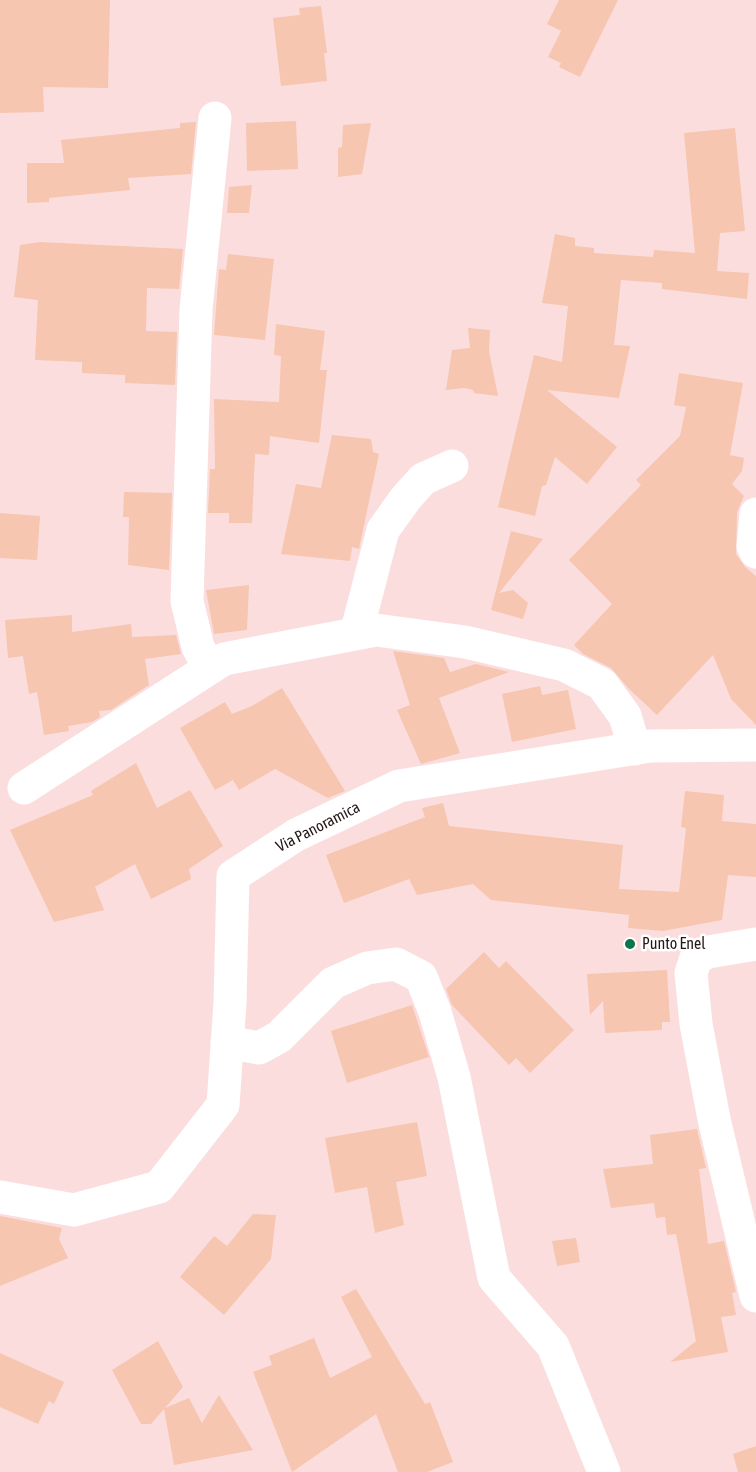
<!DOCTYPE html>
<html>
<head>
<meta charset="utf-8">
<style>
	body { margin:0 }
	canvas { display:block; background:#fbdddd }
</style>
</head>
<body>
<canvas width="756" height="1472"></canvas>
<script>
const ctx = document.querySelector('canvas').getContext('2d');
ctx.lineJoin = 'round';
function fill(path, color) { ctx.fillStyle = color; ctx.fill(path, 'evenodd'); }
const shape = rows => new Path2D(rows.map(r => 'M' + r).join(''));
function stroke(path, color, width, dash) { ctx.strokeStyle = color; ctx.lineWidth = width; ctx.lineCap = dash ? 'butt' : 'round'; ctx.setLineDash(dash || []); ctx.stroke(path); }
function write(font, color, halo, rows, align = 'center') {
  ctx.font = font + ' "Asap Condensed",sans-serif'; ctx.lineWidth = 5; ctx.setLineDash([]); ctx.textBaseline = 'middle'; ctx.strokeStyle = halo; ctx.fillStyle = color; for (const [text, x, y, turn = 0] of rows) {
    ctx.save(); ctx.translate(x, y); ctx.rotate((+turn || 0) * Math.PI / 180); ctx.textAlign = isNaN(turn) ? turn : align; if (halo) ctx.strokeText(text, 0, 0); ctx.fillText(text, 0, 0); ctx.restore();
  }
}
fill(shape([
	[0,0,110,0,108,88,43,87,44,112,0,113],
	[559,0,618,0,580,77,559,67,561,63,548,57,561,31,547,24],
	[321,6,327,53,324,53,327,81,281,86,273,18,300,15,299,8],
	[296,121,298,169,247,171,246,123],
	[196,122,191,174,128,178,130,190,49,198,49,202,27,203,27,163,64,163,61,140,180,128,180,123],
	[371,123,362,174,338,177,338,148,342,147,343,125],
	[735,128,745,231,720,233,717,271,749,273,747,299,662,289,662,283,621,280,614,345,630,346,619,398,547,390,617,447,587,484,555,457,546,485,542,486,535,516,498,507,534,355,562,362,568,306,542,303,555,234,575,238,575,246,594,248,594,253,653,257,654,250,695,253,684,133],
	[252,185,249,213,227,213,229,187],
	[40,242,183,249,179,289,147,288,146,331,177,332,175,385,125,383,125,375,82,373,82,362,35,360,38,300,14,297,20,245],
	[228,254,274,259,265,340,214,335,219,269,226,270],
	[276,324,325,331,320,370,327,370,319,443,270,436,269,455,255,454,252,523,229,523,229,513,208,513,210,469,215,469,214,399,279,402,281,356,274,355],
	[468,328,490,330,489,351,498,396,474,393,473,390,464,388,446,390,452,350,470,348],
	[679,373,743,383,730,455,744,458,742,471,732,484,744,496,737,512,736,554,745,567,756,576,756,725,731,699,713,655,657,715,629,689,611,668,583,654,574,645,612,604,569,560,641,485,636,480,680,436,686,407,674,405],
	[332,435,371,439,373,452,379,454,359,549,352,547,350,561,281,554,296,484,321,488],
	[124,492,172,493,169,570,128,565,129,517,123,517],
	[0,513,40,516,37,560,0,558],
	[511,531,543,539,499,593,513,590,528,603,523,619,491,610],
	[249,585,247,630,214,634,206,590],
	[72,615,72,632,131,624,132,637,176,635,181,654,145,659,149,685,111,710,99,711,100,717,92,722,68,726,69,731,44,735,37,692,29,694,23,656,8,658,5,620],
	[393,651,444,658,450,672,476,664,509,672,439,698,460,753,421,764,397,710,410,705],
	[540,686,542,695,568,690,576,729,512,742,502,694],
	[282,688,345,791,328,798,275,769,239,790,233,780,215,790,180,728,225,702,232,714,252,706],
	[136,763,157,808,190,790,223,846,189,869,191,879,151,899,135,864,95,887,104,910,54,922,10,830,93,795,91,791],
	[685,791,724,795,722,821,756,824,756,877,728,875,722,920,663,931,628,928,629,915,491,900,473,884,417,895,409,879,344,903,326,855,425,817,422,808,443,803,449,826,623,845,619,889,679,892,686,828,681,827],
	[484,952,499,968,506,961,574,1030,530,1073,516,1058,509,1065,452,1005,446,989],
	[667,970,670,1022,662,1022,662,1030,605,1033,603,1001,590,1015,587,974],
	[412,1005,429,1057,347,1083,331,1031],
	[417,1122,427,1176,396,1182,404,1225,375,1233,367,1187,335,1193,325,1138],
	[697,1129,706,1168,699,1169,708,1244,724,1241,736,1292,732,1293,736,1315,721,1317,728,1352,670,1362,696,1341,676,1234,667,1235,665,1217,656,1218,654,1203,611,1208,603,1169,653,1164,650,1135],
	[253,1214,276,1215,271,1259,224,1315,180,1277,214,1236,227,1246],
	[0,1216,62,1228,59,1239,68,1258,0,1286],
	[576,1238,580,1262,557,1266,552,1241],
	[356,1289,425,1404,430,1402,453,1462,427,1472,398,1472,376,1414,292,1472,253,1372,272,1365,269,1356,314,1338,330,1378,372,1357,341,1297],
	[158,1341,183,1387,165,1408,189,1398,202,1423,219,1395,253,1450,174,1465,164,1409,151,1424,141,1424,112,1370],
	[0,1353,64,1382,54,1404,49,1401,38,1424,0,1407],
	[756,1446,756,1472,738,1472,733,1454]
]), '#f6c6b0');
stroke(shape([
	[756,514,753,546,756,552],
	[356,634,383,530,406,498,423,479,452,466],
	[209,668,198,647,187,601,196,309,215,118],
	[24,788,224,659,376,630,465,642,564,665,602,684,625,716,635,749],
	[756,944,708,952,696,958,691,973,696,1024,714,1119,756,1296],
	[227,1042,259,1048,279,1037,333,983,367,968,396,964,421,977,435,1012,454,1077,494,1278,553,1346,604,1472],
	[0,1197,74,1210,159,1187,223,1105,230,1003,233,876,296,835,399,786,650,746,756,745]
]), '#fff', 33);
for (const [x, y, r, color] of [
	[630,944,6,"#0d744b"]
]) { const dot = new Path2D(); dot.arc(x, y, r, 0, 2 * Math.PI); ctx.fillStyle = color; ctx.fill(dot); stroke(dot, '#fff', 2); }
write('16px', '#231717', '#fff', [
	["Via Panoramica",318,827,-27]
]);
write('16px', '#231717', '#fff', [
	["Punto Enel",642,944]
], 'left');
</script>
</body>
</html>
